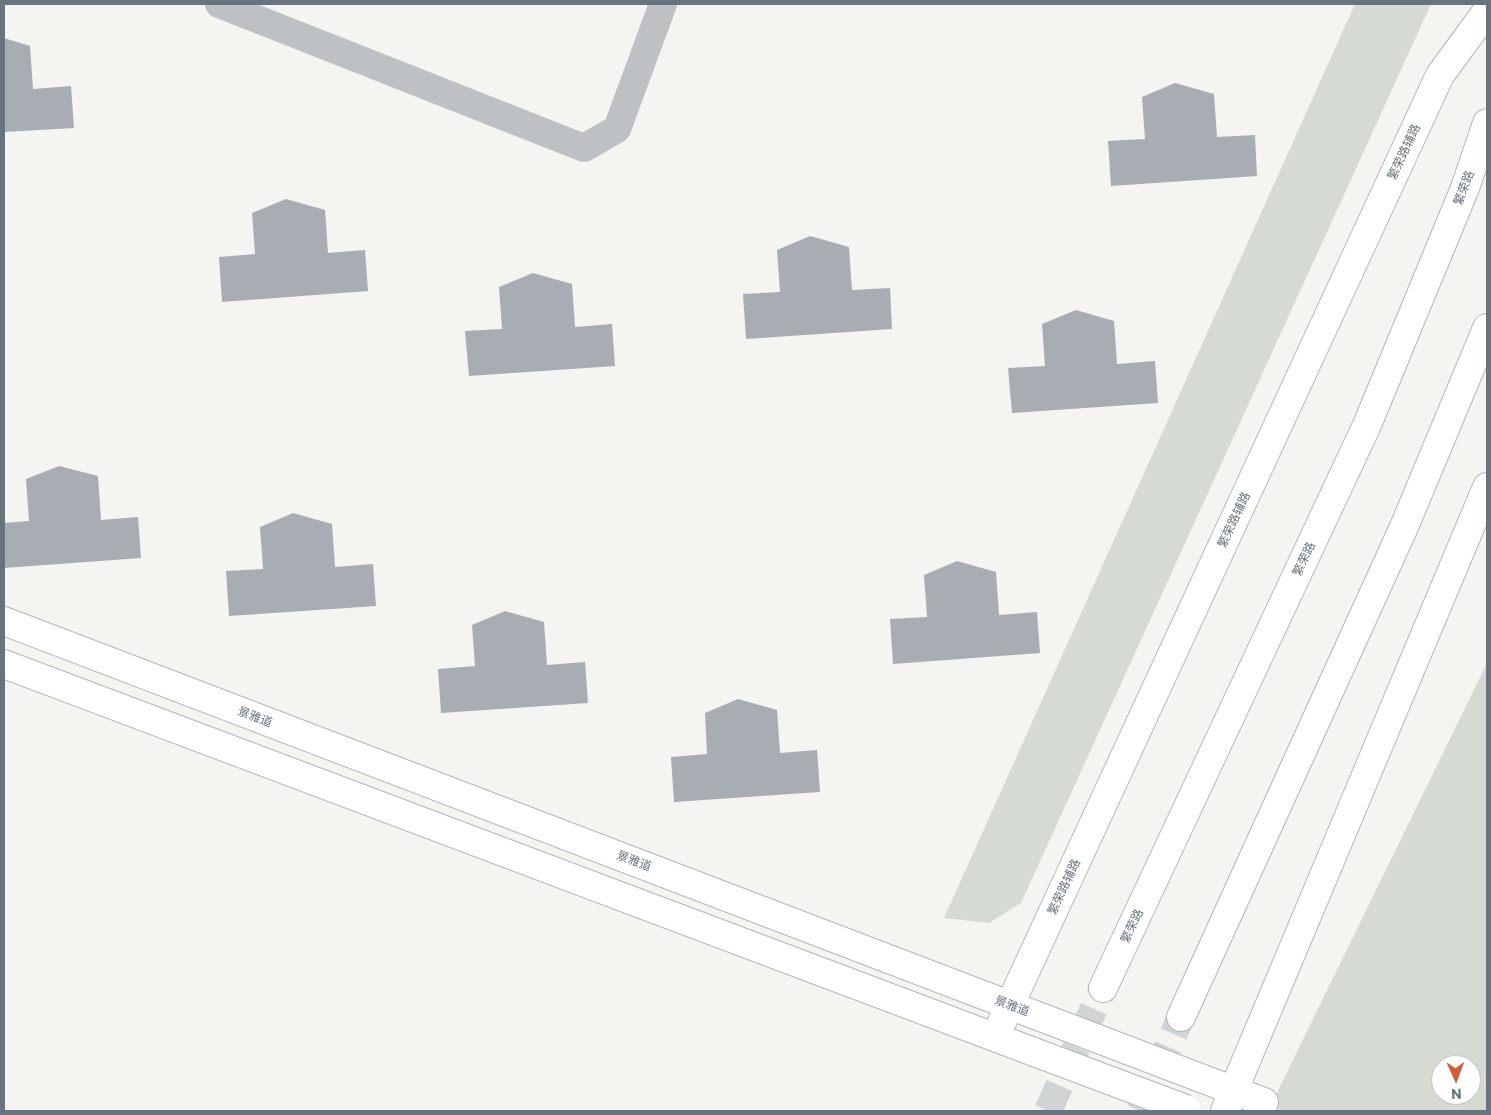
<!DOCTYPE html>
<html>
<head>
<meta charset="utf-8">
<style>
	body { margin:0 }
	#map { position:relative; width:1491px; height:1115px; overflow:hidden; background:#f4f4f1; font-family:Commissioner,sans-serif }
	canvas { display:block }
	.frame { position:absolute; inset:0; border:5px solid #67737e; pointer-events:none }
	.north { position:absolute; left:1431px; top:1055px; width:50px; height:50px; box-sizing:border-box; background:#fff; border:1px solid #c2c7cb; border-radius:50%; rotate:178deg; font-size:14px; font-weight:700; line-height:20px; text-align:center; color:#67737e }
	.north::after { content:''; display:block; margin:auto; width:18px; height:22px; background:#cc6038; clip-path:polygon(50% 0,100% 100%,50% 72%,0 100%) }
</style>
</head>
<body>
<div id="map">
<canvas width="1491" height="1115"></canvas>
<div class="frame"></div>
<div class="north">N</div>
</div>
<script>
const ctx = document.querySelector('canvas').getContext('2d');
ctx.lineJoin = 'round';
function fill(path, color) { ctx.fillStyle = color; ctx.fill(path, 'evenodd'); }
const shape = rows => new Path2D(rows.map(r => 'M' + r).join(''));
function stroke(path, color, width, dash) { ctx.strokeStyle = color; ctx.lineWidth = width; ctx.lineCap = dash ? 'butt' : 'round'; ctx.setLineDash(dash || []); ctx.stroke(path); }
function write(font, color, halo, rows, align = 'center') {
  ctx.font = font + ' Commissioner,"Noto Sans SC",sans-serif'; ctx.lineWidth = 5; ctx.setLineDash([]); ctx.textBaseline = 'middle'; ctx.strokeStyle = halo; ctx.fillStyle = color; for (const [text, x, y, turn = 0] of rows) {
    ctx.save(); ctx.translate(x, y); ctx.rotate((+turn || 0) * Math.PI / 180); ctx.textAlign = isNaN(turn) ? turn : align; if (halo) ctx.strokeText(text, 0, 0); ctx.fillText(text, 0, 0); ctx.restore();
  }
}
fill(shape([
	[1355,4,1431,4,1021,903,989,923,944,918],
	[1487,663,1487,1111,1268,1111],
	[1441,1065,1471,1065,1471,1095,1441,1095]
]), '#d5dad2');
fill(shape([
	[4,38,30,46,33,89,71,86,74,128,4,132],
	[1175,83,1214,94,1217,137,1255,135,1257,176,1111,186,1108,141,1145,139,1142,97],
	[286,199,325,210,328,253,365,250,368,291,222,302,219,257,255,254,252,213],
	[810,236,849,247,852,290,890,288,892,329,746,339,743,294,780,292,777,250],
	[533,273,572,284,575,327,612,324,615,366,469,376,465,331,502,329,499,287],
	[1076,310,1114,321,1117,364,1155,361,1158,403,1012,413,1008,368,1045,366,1042,324],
	[59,466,98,476,101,520,138,517,141,558,4,568,4,523,29,521,26,479],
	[293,513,332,524,335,567,373,564,376,606,229,616,226,571,263,569,260,527],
	[957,561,996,572,999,615,1037,612,1040,653,893,664,890,619,927,617,924,575],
	[505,611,544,622,547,665,585,662,588,703,441,713,438,669,475,666,472,625],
	[738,699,777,710,780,753,817,750,820,792,674,802,671,757,707,754,705,713]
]), '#a7adb2');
stroke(shape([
	[1048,1111,1103,988],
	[1140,1111,1181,1017]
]), '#d1d4d4', 28, [28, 14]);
const secondary = shape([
	[4,621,1051,1021],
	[4,664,1034,1052],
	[1103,988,1367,425,1465,188,1487,123],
	[1181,1017,1404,527,1487,328],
	[995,1037,1440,75,1487,11],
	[1198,1077,1264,1102],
	[1225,1111,1487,487]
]);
stroke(secondary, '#b2b6ba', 30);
stroke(shape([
	[219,4,584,148,617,129,663,4]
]), '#bec1c4', 28);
stroke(secondary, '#fff', 28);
const secondaryBridge = shape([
	[1051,1021,1198,1077],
	[1034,1052,1186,1109]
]);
stroke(secondaryBridge, '#b2b6ba', 30, []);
stroke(secondaryBridge, '#fff', 28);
write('12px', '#67737e', '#fff', [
	["繁荣路辅路",1404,152,-65],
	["繁荣路",1464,188,-69],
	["繁荣路辅路",1234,520,-65],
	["繁荣路",1304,559,-65],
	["景雅道",255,717,21],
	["景雅道",634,861,21],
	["繁荣路辅路",1064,887,-65],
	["繁荣路",1132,926,-65],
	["景雅道",1012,1006,21]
]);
</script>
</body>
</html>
